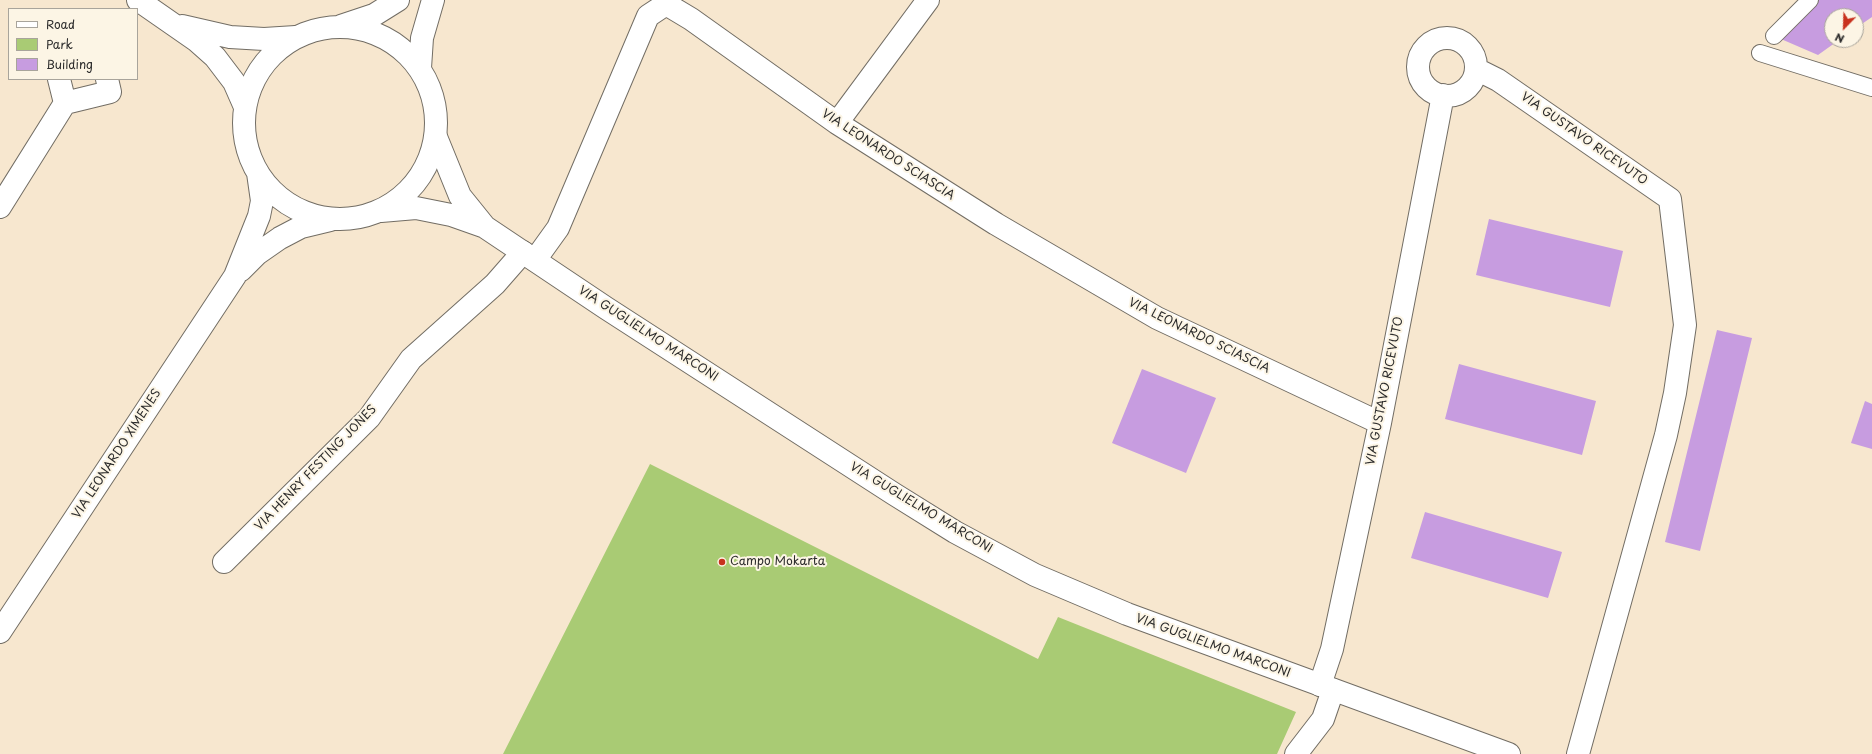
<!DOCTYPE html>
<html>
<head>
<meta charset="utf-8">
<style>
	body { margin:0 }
	#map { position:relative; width:1872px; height:754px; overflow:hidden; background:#f7e7cf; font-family:"Playpen Sans",sans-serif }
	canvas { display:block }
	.legend { position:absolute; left:8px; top:8px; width:130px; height:72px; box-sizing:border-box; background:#fcf5e5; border:1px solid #a8a49b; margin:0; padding:5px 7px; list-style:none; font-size:12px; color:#2b2b2b }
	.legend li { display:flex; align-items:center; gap:8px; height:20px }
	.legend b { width:20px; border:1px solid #a8a49b }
	.north { position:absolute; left:1824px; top:8px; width:40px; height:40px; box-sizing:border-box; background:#fcf5e5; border:1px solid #a8a49b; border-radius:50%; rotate:203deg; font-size:11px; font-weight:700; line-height:16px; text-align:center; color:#2b2b2b }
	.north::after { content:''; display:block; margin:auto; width:14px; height:18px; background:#c8321e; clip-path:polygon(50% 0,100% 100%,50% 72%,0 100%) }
</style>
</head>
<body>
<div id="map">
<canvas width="1872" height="754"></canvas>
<ul class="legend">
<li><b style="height:5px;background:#fff"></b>Road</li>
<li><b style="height:11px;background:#a9cb74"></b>Park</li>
<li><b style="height:11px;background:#c79ce0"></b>Building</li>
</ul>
<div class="north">N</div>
</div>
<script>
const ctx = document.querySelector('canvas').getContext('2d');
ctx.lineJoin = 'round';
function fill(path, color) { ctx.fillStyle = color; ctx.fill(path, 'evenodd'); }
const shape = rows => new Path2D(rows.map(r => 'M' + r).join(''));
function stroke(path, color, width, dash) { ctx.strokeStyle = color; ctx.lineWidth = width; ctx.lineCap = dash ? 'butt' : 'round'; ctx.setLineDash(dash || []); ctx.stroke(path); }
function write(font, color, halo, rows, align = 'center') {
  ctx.font = font + ' "Playpen Sans",sans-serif'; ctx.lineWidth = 4; ctx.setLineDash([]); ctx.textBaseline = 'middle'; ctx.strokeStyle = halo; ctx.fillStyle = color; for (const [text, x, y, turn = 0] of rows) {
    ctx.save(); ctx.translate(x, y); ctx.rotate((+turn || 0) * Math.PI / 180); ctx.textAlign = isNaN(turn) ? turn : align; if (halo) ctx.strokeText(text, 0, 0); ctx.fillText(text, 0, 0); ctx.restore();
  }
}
fill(shape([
	[650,464,1038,659,1058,617,1296,712,1277,754,503,754]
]), '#a9cb74');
fill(shape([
	[1813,0,1872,0,1872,17,1856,28,1856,16,1832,16,1832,40,1839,40,1818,55,1774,36],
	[1489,219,1623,251,1610,307,1476,275],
	[1717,330,1752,338,1700,551,1665,542],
	[1459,364,1596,401,1582,455,1445,419],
	[1142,369,1216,398,1186,473,1112,443],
	[1865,401,1872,404,1872,449,1851,443],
	[1425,512,1562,552,1548,598,1411,558]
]), '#c79ce0');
const lane = shape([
	[1774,36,1810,0],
	[1760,53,1872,88]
]);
const street = shape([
	'1418 67a29 29 0 1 1 58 0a29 29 0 1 1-58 0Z',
	[1476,69,1498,80,1670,199,1685,325,1675,393,1666,435,1578,754],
	[59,79,65,103,110,92,107,79],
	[837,123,928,0],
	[0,207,65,103],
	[535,260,558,228,648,16,666,4,691,19,837,123,996,224,1157,318,1380,423],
	[224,562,369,418,411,359,495,284,523,252],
	[1320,685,1332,649,1380,423,1443,95],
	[1296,754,1323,719,1333,690]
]);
const secondary = shape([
	[138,0,197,41,215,57,234,82,245,107],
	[182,26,230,37,264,39,296,37],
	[436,137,460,196,485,227],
	[381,211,416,208,451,215,485,227,606,308,894,494,955,532,1035,575,1127,614,1509,754]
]);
const primary = shape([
	[341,26,374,15,398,0],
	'244 123a96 96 0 1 1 192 0a96 96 0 1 1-192 0Z',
	[420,68,422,38,433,0],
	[241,270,257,254,280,238,301,227,330,220],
	[0,632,235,276,259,216,262,201,258,173]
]);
stroke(lane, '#726d64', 18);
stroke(street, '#726d64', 24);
stroke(secondary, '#726d64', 24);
stroke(primary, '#726d64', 24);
stroke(lane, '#fff', 16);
stroke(street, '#fff', 22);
stroke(secondary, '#fff', 22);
stroke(primary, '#fff', 22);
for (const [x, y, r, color] of [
	[722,562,4,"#c8321e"]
]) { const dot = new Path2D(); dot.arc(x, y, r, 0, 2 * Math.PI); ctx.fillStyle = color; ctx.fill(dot); stroke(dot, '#fcf5e5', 1.5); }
write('12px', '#2b2b2b', '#fcf5e5', [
	["VIA GUSTAVO RICEVUTO",1584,139,35],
	["VIA LEONARDO SCIASCIA",888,155,33],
	["VIA GUGLIELMO MARCONI",648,334,33],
	["VIA LEONARDO SCIASCIA",1199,336,26],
	["VIA GUSTAVO RICEVUTO",1385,391,-79],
	["VIA LEONARDO XIMENES",117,454,-57],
	["VIA HENRY FESTING JONES",316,468,-46],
	["VIA GUGLIELMO MARCONI",921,508,31],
	["VIA GUGLIELMO MARCONI",1213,646,20]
]);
write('12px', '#2b2b2b', '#fcf5e5', [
	["Campo Mokarta",730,562]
], 'left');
</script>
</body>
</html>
